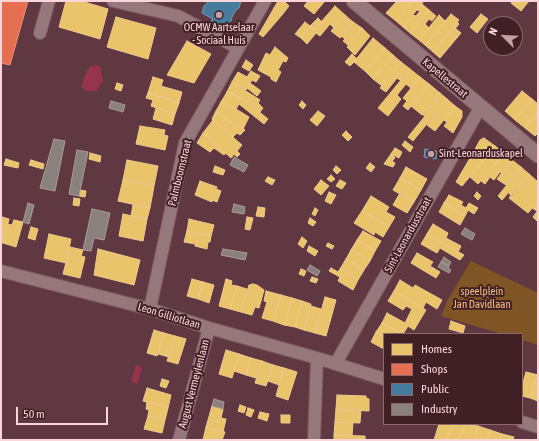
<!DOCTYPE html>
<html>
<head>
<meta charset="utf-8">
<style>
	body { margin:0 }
	#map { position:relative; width:539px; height:441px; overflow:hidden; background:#603841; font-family:"Asap Condensed",sans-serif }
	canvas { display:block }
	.frame { position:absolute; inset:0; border:2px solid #fad6da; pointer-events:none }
	.legend { position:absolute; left:383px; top:333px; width:140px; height:92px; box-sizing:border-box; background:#401f25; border:1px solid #8a686d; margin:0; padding:5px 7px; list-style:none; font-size:12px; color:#fad6da }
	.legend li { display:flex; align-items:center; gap:8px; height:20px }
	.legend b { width:20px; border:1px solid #8a686d }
	.north { position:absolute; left:483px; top:16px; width:40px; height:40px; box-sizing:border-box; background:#401f25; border:1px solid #8a686d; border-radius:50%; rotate:294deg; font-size:11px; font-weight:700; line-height:16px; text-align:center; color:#fad6da }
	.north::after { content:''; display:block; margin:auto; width:14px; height:18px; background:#c49fa4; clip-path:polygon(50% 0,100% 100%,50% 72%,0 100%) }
	.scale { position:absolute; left:16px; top:407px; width:92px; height:18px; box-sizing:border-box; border:2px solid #fad6da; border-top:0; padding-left:5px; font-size:12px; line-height:14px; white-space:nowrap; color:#fad6da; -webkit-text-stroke:3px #401f25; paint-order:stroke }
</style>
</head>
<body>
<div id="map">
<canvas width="539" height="441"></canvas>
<div class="frame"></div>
<ul class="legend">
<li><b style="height:11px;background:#e9c46a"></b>Homes</li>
<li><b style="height:11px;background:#e76f51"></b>Shops</li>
<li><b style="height:11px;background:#457b9d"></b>Public</li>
<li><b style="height:11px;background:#8a817c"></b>Industry</li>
</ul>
<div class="north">N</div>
<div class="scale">50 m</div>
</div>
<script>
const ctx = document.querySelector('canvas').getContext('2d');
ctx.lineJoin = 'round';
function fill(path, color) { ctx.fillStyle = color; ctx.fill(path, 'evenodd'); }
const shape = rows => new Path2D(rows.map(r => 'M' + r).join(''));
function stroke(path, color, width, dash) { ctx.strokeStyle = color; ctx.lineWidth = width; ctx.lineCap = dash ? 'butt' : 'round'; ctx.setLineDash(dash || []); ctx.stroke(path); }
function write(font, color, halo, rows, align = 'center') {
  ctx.font = font + ' "Asap Condensed",sans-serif'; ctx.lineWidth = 4; ctx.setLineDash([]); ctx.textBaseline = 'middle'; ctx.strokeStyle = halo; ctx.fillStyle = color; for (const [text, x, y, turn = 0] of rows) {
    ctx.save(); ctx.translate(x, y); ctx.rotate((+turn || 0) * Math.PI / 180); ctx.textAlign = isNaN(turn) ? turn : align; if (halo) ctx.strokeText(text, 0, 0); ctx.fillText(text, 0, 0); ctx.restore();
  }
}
fill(shape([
	[471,261,538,293,538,345,522,340,522,334,502,334,441,316,447,301]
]), '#805526');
fill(shape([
	[96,65,100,66,103,81,96,91,86,91,81,87,84,78,89,67],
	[136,365,142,367,137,384,131,382]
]), '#96344b');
const homes = shape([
	[66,1,81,1,108,9,100,39,59,27,66,1],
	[278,1,284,1,289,6,282,15,274,8,278,1],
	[308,1,325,1,314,14,304,6,308,1],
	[397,1,413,1,396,21,386,13,397,1],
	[413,1,424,1,403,27,396,21,413,1],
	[512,1,529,1,521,11,511,3,512,1],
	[422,4,429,10,410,33,403,27,413,15,416,16,420,11,417,10,422,4],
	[335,6,345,15,334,28,330,24,320,36,316,33,307,44,301,38,310,26,314,30,335,6],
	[274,8,282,15,263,37,259,34,274,8],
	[429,10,436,16,432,21,429,19,425,24,429,28,419,40,410,33,429,10],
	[451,14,459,20,433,52,425,45,451,14],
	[481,14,488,19,477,33,470,27,481,14],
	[345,15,353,22,340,38,331,31,345,15],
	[439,15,445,21,425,45,419,40,439,15],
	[116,17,156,28,148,59,107,47,116,17],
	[318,18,322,22,314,30,310,26,318,18],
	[305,22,310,26,301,38,295,34,305,22],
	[353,22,362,28,348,45,343,41,345,39,341,36,353,22],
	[457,22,459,24,450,35,456,39,440,58,433,52,457,22],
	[362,28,370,36,355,55,347,47,362,28],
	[455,28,461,33,456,39,450,35,455,28],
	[373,38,385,48,365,71,354,62,373,38],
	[187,41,211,54,194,83,167,75,187,41],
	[275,47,288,58,286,62,283,61,278,70,281,72,276,82,271,79,271,77,258,70,266,53,270,55,275,47],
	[385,48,393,55,373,79,365,71,385,48],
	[352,54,357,59,350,66,345,62,352,54],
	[393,55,401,62,382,86,373,79,393,55],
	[246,60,253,65,249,71,242,67,246,60],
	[401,62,410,69,400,80,397,78,386,92,380,88,401,62],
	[410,69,420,77,411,88,406,84,397,95,401,99,388,116,378,108,410,69],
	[251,71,260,76,256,82,252,80,250,83,261,91,257,96,247,88,246,90,232,82,238,72,247,77,251,71],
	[153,77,163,80,161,86,182,92,179,103,148,93,153,77],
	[420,77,429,84,408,110,403,106,407,101,403,98,420,77],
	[232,82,260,100,258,103,263,108,260,112,242,98,227,92,232,82],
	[117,83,123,85,121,91,115,89,117,83],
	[429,84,440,93,422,115,411,106,429,84],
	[522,91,532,99,515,120,505,111,522,91],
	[227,92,242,98,268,119,264,124,239,104,236,109,221,102,227,92],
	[148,93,179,103,175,114,151,106,153,100,146,98,148,93],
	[440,93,447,99,413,141,408,137,425,116,423,115,440,93],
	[447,99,455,106,435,131,427,125,447,99],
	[532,99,538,104,538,112,525,128,515,120,532,99],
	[302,101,306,105,303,109,299,105,302,101],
	[221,102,236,109,249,117,243,129,239,125,237,127,216,111,221,102],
	[455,106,462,111,462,117,453,133,444,126,447,122,444,120,455,106],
	[156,108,175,114,172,125,153,119,156,108],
	[216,111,237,127,239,125,245,130,240,135,237,133,233,137,212,119,216,111],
	[318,111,325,116,317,126,310,120,318,111],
	[538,112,538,133,535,136,525,128,538,112],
	[213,120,242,145,237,151,240,154,237,157,234,154,231,158,203,133,213,120],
	[140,126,165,130,164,135,168,136,165,150,136,144,140,126],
	[346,131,352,137,348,141,342,135,346,131],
	[203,133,226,153,224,155,214,148,210,152,197,143,203,133],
	[484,138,495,146,483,161,473,153,480,140,484,138],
	[405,141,413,147,410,152,402,145,405,141],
	[495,146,504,153,478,184,470,177,495,146],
	[395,148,402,152,399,158,391,154,395,148],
	[90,153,101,156,100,162,89,159,90,153],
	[473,153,483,161,462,186,456,182,473,153],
	[504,153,512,160,502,173,500,172,494,180,490,177,485,184,481,181,504,153],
	[391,154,395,158,392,161,395,163,393,167,384,164,391,154],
	[6,159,19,163,18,168,4,165,6,159],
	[31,160,44,164,43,169,29,165,31,160],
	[127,160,158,166,154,186,123,180,127,160],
	[512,160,521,167,506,185,497,179,512,160],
	[370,163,375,167,371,172,366,168,370,163],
	[215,166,225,170,223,175,213,172,215,166],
	[336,166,341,170,337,174,333,170,336,166],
	[406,167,427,179,421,190,400,178,406,167],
	[521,167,529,174,511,197,509,192,502,200,498,196,521,167],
	[529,174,538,182,538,201,528,213,509,198,529,174],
	[331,175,335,179,331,182,327,179,331,175],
	[268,177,275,180,272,185,265,181,268,177],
	[400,178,421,190,414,202,393,190,400,178],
	[123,180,154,186,150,208,118,201,123,180],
	[321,180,329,186,321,195,314,189,321,180],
	[340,180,346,183,342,189,336,186,340,180],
	[200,181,217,187,216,189,221,191,217,202,212,200,212,202,195,195,200,181],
	[80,190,86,191,85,197,79,196,80,190],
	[329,192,336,195,331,204,325,201,329,192],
	[477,192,481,196,478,200,474,196,477,192],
	[400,193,414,202,407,213,393,205,400,193],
	[449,195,463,202,461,205,466,208,469,203,478,208,474,214,468,210,465,216,444,203,449,195],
	[371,196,389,207,386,212,395,217,389,227,362,211,371,196],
	[74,198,80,199,79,206,73,205,74,198],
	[538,201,538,210,537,211,532,208,538,201],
	[444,203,465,216,460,225,439,212,444,203],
	[133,205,150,208,147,219,131,216,133,205],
	[258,207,265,208,264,217,256,216,258,207],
	[315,208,318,210,315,216,312,214,315,208],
	[538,210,538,222,533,217,538,210],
	[362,211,389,227,383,237,375,232,374,235,354,223,362,211],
	[123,214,147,219,143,241,119,236,123,214],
	[2,217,9,219,3,243,1,243,1,222,2,217],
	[247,217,253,218,250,230,245,229,247,217],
	[310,218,316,222,313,226,308,223,310,218],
	[189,219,214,225,211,236,187,231,189,219],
	[14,220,23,222,16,247,3,243,7,224,12,225,14,220],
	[433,224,448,233,446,238,461,246,458,252,427,234,433,224],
	[31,227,38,229,35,240,28,238,31,227],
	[187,231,211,236,210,242,208,242,207,249,195,246,195,244,184,242,187,231],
	[363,231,381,241,375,251,357,240,363,231],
	[49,234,71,239,66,263,44,258,49,234],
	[427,234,464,255,460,260,440,248,437,253,421,244,427,234],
	[302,237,307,241,303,248,298,244,302,237],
	[357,240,375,251,370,261,351,250,357,240],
	[328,243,334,246,332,249,326,246,328,243],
	[309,246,318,251,315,256,307,251,309,246],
	[70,247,83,250,81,256,85,257,80,278,63,274,70,247],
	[98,249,140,260,134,285,94,275,98,249],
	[351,250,370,261,364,270,346,259,351,250],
	[417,253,433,262,430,266,440,272,436,278,411,263,417,253],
	[346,259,364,270,358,280,340,269,346,259],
	[331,268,338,272,340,269,358,280,353,290,338,281,340,277,329,271,331,268],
	[301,269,306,271,304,276,299,274,301,269],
	[312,277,318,279,316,283,310,281,312,277],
	[192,279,203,282,198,299,187,296,192,279],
	[226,279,232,281,231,285,237,286,230,309,219,306,226,279],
	[400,280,413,288,415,285,442,300,437,309,426,302,423,308,394,291,400,280],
	[203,282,214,285,209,303,198,299,203,282],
	[253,284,257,285,264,290,259,308,255,307,252,315,241,312,249,285,253,284],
	[237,286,247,289,241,312,230,309,237,286],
	[266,291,281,295,273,321,262,318,267,302,264,301,266,291],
	[394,291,426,310,417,325,407,319,412,309,406,306,403,310,388,301,394,291],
	[281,295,292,298,284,325,273,321,281,295],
	[325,297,336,300,326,336,315,333,325,297],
	[292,298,302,301,295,327,284,325,292,298],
	[302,301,311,304,304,330,295,327,302,301],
	[311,306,321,309,315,333,304,330,311,306],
	[387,313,405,323,407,319,417,325,414,330,408,326,403,334,402,334,382,323,387,313],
	[451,321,465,326,463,333,449,329,451,321],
	[382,323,402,334,384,334,384,337,376,332,382,323],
	[154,330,164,333,157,356,147,353,154,330],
	[376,332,384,337,384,349,371,342,376,332],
	[164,333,175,336,169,357,158,354,164,333],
	[175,336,186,339,178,364,167,361,175,336],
	[226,350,239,354,232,378,219,374,226,350],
	[239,354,251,358,246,375,234,371,239,354],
	[251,358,262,361,256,378,246,375,251,358],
	[262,361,273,365,266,386,255,383,262,361],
	[273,365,284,368,279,385,268,381,273,365],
	[284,368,297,372,288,400,276,396,284,368],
	[526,372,538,375,530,398,522,396,522,386,526,372],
	[162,379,169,381,166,388,160,386,162,379],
	[536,381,538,382,538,401,530,398,536,381],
	[147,388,171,395,168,408,143,401,147,388],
	[337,395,366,396,366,398,369,399,369,411,336,409,337,395],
	[147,402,168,408,165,420,148,416,149,410,146,409,147,402],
	[240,405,246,407,244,413,238,411,240,405],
	[212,406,223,409,221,418,226,419,223,432,206,427,212,406],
	[248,408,254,410,251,417,246,415,248,408],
	[336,409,361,410,360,423,335,422,336,409],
	[260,412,269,414,267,421,258,418,260,412],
	[281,415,290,415,290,423,281,423,281,415],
	[148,416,165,420,162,433,144,429,148,416],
	[335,422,353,423,352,436,334,435,335,422],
	[439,424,452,424,447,440,434,440,439,424],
	[452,424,465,424,460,440,447,440,452,424],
	[465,424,478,426,474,440,460,440,465,424],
	[478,426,490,430,487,440,474,440,478,426],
	[206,427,225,432,222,440,203,440,206,427],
	[490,430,502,434,500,440,487,440,490,430],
	[502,434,514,437,513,440,500,440,502,434],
	[334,435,365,436,365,440,334,440,334,435]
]);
fill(homes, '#e9c46a');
stroke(homes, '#eec98c', 1);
const shops = shape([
	[1,1,28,1,10,65,1,63,1,1]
]);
fill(shops, '#e76f51');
stroke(shops, '#ed8e7a', 1);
const public = shape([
	[209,1,241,1,239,8,236,10,232,17,231,21,226,26,222,24,221,25,222,26,219,31,212,26,214,23,211,21,213,19,202,13,204,6,209,1],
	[425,149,437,151,436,159,424,157,425,149]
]);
fill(public, '#457b9d');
stroke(public, '#7b96af', 1);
const industry = shape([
	[111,101,125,105,123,112,109,108,111,101],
	[54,139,65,141,55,191,40,188,54,139],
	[77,150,88,152,79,196,69,194,77,150],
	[234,157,248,165,244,172,230,165,234,157],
	[28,203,34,205,29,224,23,222,28,203],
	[234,204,245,207,244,214,232,212,234,204],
	[92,209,110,213,104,240,94,238,91,251,83,250,92,209],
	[465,228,475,234,472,240,461,234,465,228],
	[223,249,247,253,245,260,221,255,223,249],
	[444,257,451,262,449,266,441,262,444,257],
	[441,262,449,266,448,268,451,270,449,273,438,267,441,262],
	[310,265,320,271,317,276,307,270,310,265],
	[214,399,224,402,223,409,212,406,214,399]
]);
fill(industry, '#8a817c');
stroke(industry, '#ac9a98', 1);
const minor = shape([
	[113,1,178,16,238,48],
	[40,33,49,1],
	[1,271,150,309,209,328,317,358,384,379],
	[150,309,185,143,265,1],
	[336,363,480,108],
	[522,422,538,427],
	[179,440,209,328],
	[314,440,317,358]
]);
const tertiary = shape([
	[354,1,538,155]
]);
stroke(minor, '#78575e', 14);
stroke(tertiary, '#78575e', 17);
stroke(minor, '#95777c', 12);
stroke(tertiary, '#95777c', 15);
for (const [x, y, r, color] of [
	[219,15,4,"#c49fa4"],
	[431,154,4,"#c49fa4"]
]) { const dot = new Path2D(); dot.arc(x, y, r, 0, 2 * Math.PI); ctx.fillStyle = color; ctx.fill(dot); stroke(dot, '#401f25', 1.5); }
write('11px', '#fad6da', '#401f25', [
	["OCMW Aartselaar",219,28],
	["- Sociaal Huis",219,41],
	["Sint-Leonarduskapel",439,154,"left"]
]);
write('11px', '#fad6da', '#401f25', [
	["Kapellestraat",445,78,40],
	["Palmboomstraat",180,173,-76],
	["Sint-Leonardusstraat",408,235,-61],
	["Leon Gilliotlaan",169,316,17],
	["August Vermeylenlaan",194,384,-75]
]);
write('11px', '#f6c082', '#401f25', [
	["speelplein",482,292],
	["Jan Davidlaan",482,305]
]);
</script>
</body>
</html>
